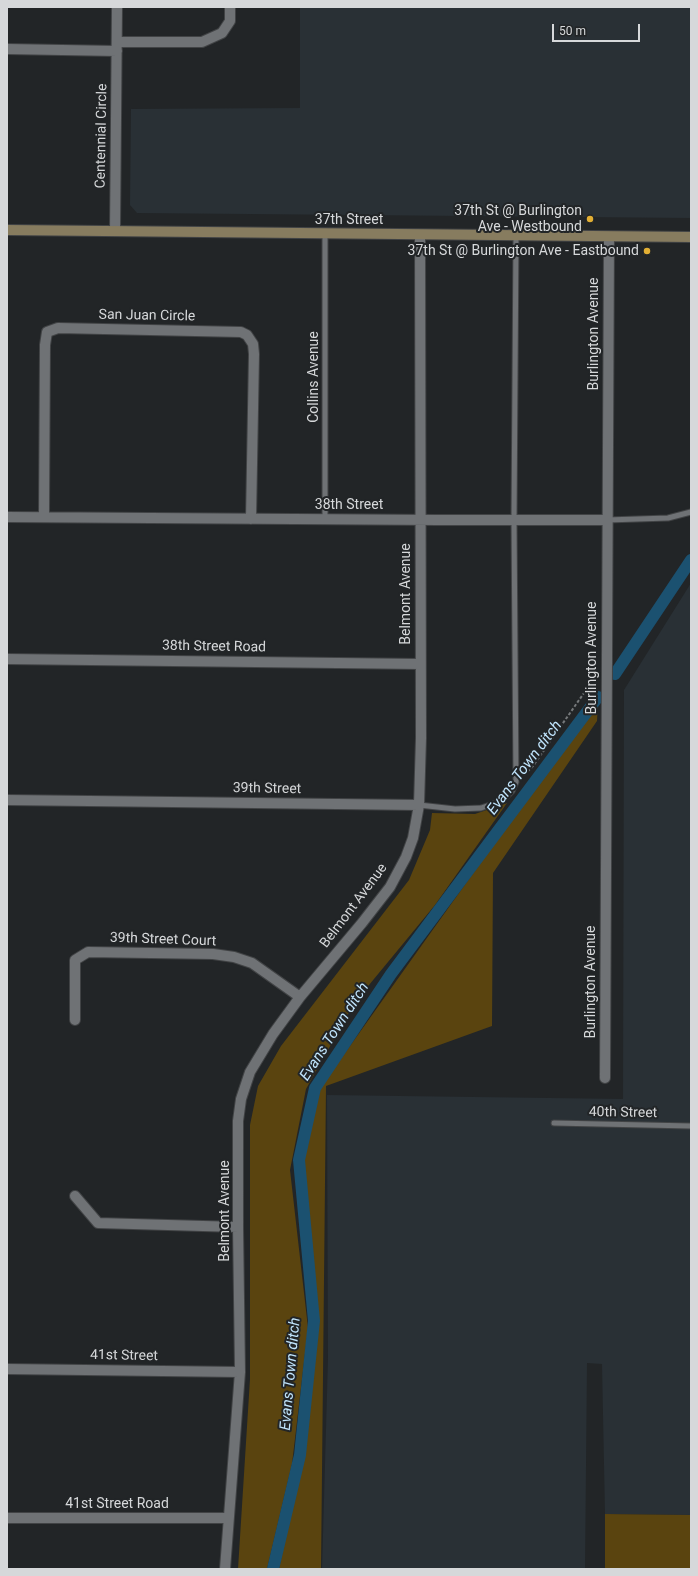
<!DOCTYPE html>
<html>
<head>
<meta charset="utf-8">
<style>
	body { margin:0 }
	#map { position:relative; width:698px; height:1576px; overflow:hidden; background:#222527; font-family:Roboto,sans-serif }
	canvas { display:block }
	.frame { position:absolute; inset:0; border:8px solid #d6d8da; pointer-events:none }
	.scale { position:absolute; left:552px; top:24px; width:88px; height:18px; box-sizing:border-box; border:2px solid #d6d8da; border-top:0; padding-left:5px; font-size:12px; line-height:14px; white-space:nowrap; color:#d6d8da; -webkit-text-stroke:3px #222527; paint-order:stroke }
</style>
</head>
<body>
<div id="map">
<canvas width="698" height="1576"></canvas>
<div class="frame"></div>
<div class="scale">50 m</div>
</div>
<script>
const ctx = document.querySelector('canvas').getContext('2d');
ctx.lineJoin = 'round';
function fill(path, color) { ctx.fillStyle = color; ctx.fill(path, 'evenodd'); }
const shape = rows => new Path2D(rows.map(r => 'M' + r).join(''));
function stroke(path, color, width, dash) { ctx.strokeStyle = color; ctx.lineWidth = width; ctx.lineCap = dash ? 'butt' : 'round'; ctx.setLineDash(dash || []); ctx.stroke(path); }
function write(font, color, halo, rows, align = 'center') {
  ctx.font = font + ' Roboto,sans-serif'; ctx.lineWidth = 4; ctx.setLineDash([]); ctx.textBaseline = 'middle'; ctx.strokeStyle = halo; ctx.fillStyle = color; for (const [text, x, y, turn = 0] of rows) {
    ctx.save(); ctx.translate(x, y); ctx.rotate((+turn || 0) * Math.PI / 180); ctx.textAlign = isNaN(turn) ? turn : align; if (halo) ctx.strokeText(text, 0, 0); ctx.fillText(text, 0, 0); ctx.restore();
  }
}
fill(shape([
	[300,7,691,7,691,218,137,213,130,205,131,109,300,108],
	[691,583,691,1515,605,1514,602,1364,587,1363,585,1569,322,1569,328,1359,327,1095,623,1099,624,690]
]), '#293035');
fill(shape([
	[598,703,597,721,493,873,492,1026,326,1086,321,1569,279,1569,303,1453,317,1320,303,1162,320,1088,496,841],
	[507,803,435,905,355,1002,306,1089,290,1170,308,1328,292,1464,267,1569,238,1569,250,1379,250,1125,258,1086,281,1046,409,880,430,830,432,813,475,814],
	[605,1514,691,1515,691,1569,605,1569]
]), '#5a440f');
stroke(shape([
	[615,674,691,560],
	[273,1569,300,1455,314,1321,299,1160,315,1088,391,974,598,697]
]), '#1b5170', 12);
const lane = shape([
	[325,235,325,519],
	[607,520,668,518,691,512],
	[419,805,455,809,481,808,499,802,506,797,512,791,516,782,514,520,516,236],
	[554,1123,691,1126]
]);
const street = shape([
	[117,42,202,42,222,33,230,21,230,7],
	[7,49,117,51],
	[115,231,117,7],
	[7,517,438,520,607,520],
	[44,517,45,345,47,332,58,328,241,332,247,335,253,344,254,354,251,519],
	[7,659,420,664],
	[7,800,419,805],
	[75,1020,75,960,88,952,213,954,234,957,252,963,300,997],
	[605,1078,609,237],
	[75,1196,98,1223,238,1227],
	[7,1369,240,1372],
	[7,1518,228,1518],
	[225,1569,240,1372,238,1227,238,1121,241,1099,250,1072,273,1034,300,997,362,923,390,887,406,857,413,838,419,805,421,738,420,235]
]);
const secondary = shape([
	[7,230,691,237]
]);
stroke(lane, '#414345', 7);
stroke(street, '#414345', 12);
stroke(secondary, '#414345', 12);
stroke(shape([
	[524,775,533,766,584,693,591,687,597,686]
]), '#75787a', 2, [3, 2]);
stroke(lane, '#6f7275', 5);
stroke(street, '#6f7275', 10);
stroke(secondary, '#877c5f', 10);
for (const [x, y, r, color] of [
	[590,219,4,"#e2af34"],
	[647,251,4,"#e2af34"]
]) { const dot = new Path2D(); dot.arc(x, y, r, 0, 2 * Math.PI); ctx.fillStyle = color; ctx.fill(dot); stroke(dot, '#222527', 1.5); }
write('14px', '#d6d8da', '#222527', [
	["Centennial Circle",102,136,-89],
	["37th Street",349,220],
	["San Juan Circle",147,316,1],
	["Burlington Avenue",594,334,-90],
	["Collins Avenue",314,377,-90],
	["38th Street",349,505],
	["Belmont Avenue",406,594,-90],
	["38th Street Road",214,647,1],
	["Burlington Avenue",592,658,-90],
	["39th Street",267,789,1],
	["Belmont Avenue",354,906,-53],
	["39th Street Court",163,940,2],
	["Burlington Avenue",591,982,-90],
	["40th Street",623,1113,1],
	["Belmont Avenue",225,1211,-90],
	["41st Street",124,1356,1],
	["41st Street Road",117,1504]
]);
write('14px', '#d6d8da', '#222527', [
	["37th St @ Burlington",582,211],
	["Ave - Westbound",582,227],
	["37th St @ Burlington Ave - Eastbound",639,251]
], 'right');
write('italic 15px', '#c1e5fd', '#222527', [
	["Evans Town ditch",525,768,-53],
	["Evans Town ditch",335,1032,-57],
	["Evans Town ditch",291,1374,-85]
]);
</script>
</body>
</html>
